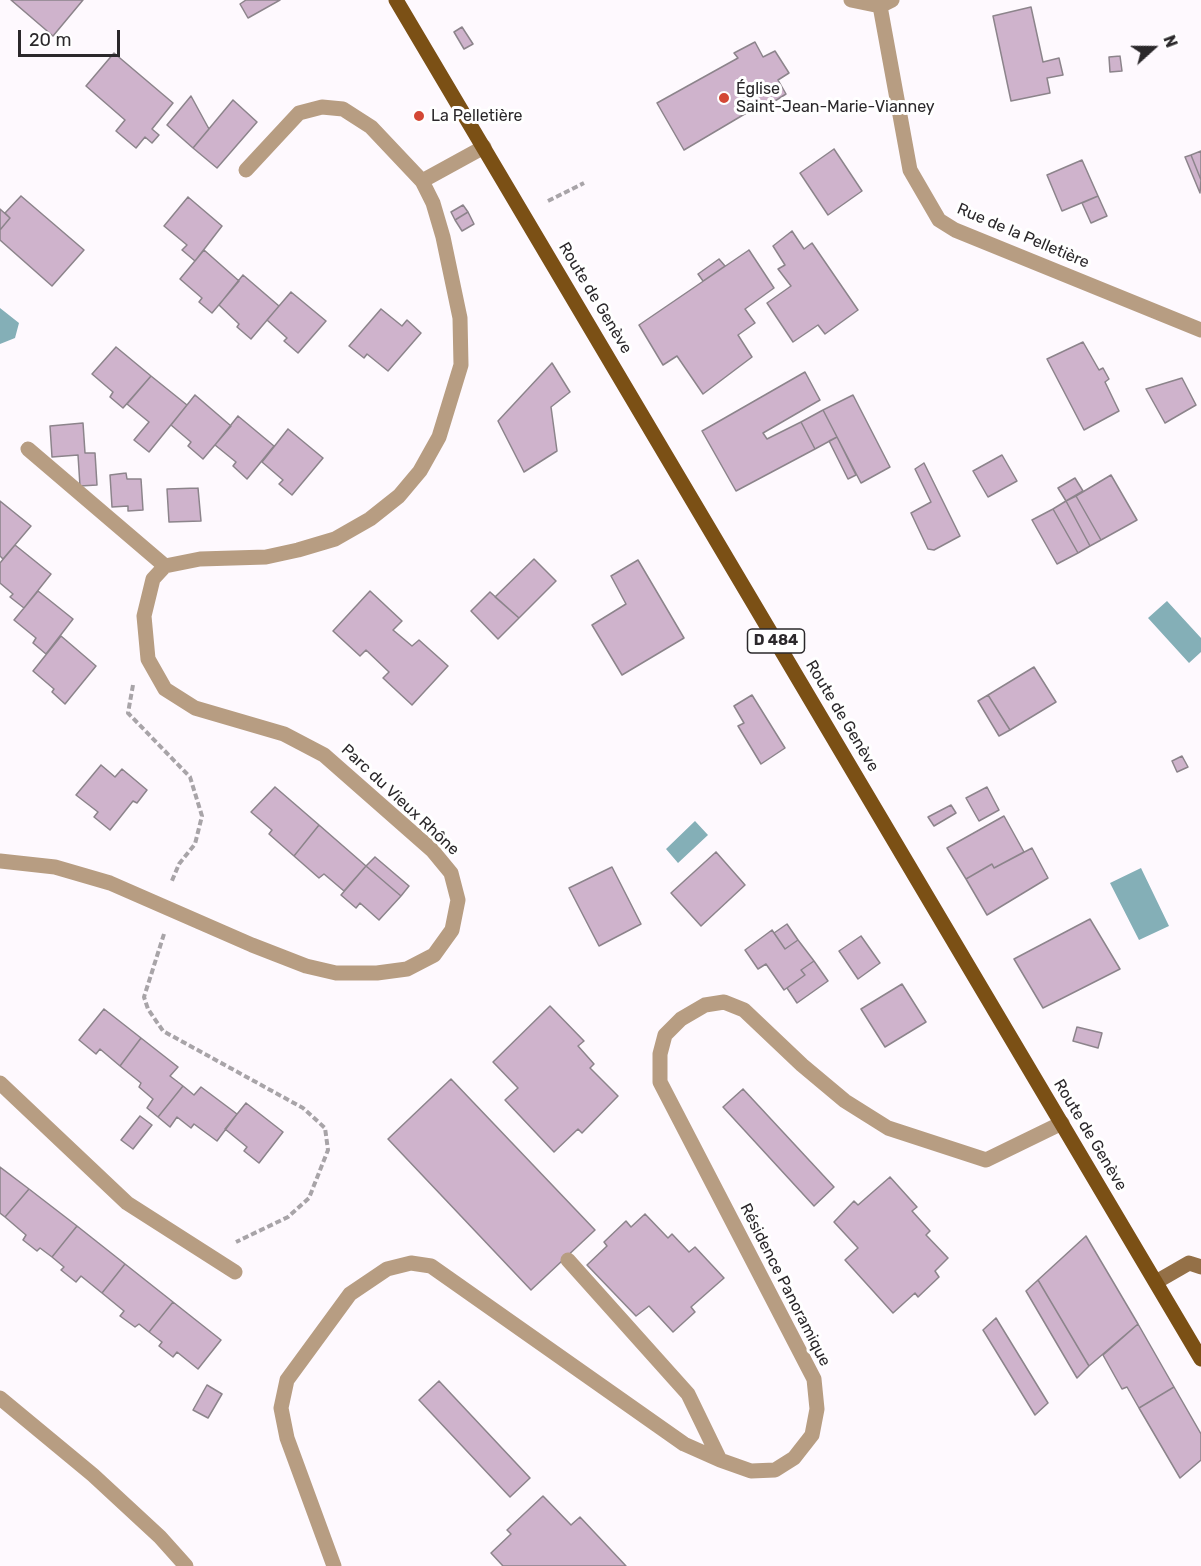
<!DOCTYPE html>
<html>
<head>
<meta charset="utf-8">
<style>
	body { margin:0 }
	#map { position:relative; width:1201px; height:1566px; overflow:hidden; background:#fef9fe; font-family:Rubik,sans-serif }
	canvas { display:block }
	.north { position:absolute; left:1123px; top:18px; width:60px; height:60px; -webkit-text-stroke:4px #fff; paint-order:stroke; rotate:69deg; font-size:16px; font-weight:700; line-height:24px; text-align:center; color:#2b282b }
	.north::after { content:''; display:block; margin:auto; width:21px; height:27px; background:#2b282b; clip-path:polygon(50% 0,100% 100%,50% 72%,0 100%) }
	.scale { position:absolute; left:18px; top:30px; width:102px; height:27px; box-sizing:border-box; border:3px solid #2b282b; border-top:0; padding-left:8px; font-size:18px; line-height:21px; white-space:nowrap; color:#2b282b; -webkit-text-stroke:4px #fff; paint-order:stroke }
</style>
</head>
<body>
<div id="map">
<canvas width="1201" height="1566"></canvas>
<div class="north">N</div>
<div class="scale">20 m</div>
</div>
<script>
const ctx = document.querySelector('canvas').getContext('2d');
ctx.lineJoin = 'round';
function fill(path, color) { ctx.fillStyle = color; ctx.fill(path, 'evenodd'); }
const shape = rows => new Path2D(rows.map(r => 'M' + r).join(''));
function stroke(path, color, width, dash) { ctx.strokeStyle = color; ctx.lineWidth = width; ctx.lineCap = dash ? 'butt' : 'round'; ctx.setLineDash(dash || []); ctx.stroke(path); }
function write(font, color, halo, rows, align = 'center') {
  ctx.font = font + ' Rubik,sans-serif'; ctx.lineWidth = 6; ctx.setLineDash([]); ctx.textBaseline = 'middle'; ctx.strokeStyle = halo; ctx.fillStyle = color; for (const [text, x, y, turn = 0] of rows) {
    ctx.save(); ctx.translate(x, y); ctx.rotate((+turn || 0) * Math.PI / 180); ctx.textAlign = isNaN(turn) ? turn : align; if (halo) ctx.strokeText(text, 0, 0); ctx.fillText(text, 0, 0); ctx.restore();
  }
}
fill(shape([
	[0,308,19,323,15,338,0,344],
	[1167,601,1201,638,1201,652,1189,663,1148,618],
	[695,821,708,835,678,863,666,849],
	[1141,868,1169,926,1139,940,1110,883]
]), '#84afb7');
const building = shape([
	[11,0,83,0,53,36,11,0],
	[246,0,280,0,248,18,240,4,246,0],
	[1031,7,1043,62,1059,58,1063,75,1047,78,1050,93,1011,101,993,16,1031,7],
	[462,27,473,44,464,49,454,32,462,27],
	[755,42,763,57,775,51,789,73,778,80,786,94,767,106,765,102,684,150,657,103,738,58,734,53,755,42],
	[114,53,173,103,152,129,159,135,152,143,145,137,136,148,116,131,125,120,86,86,114,53],
	[1120,56,1122,71,1110,72,1109,57,1120,56],
	[191,96,209,129,193,148,167,125,191,96],
	[233,100,257,122,217,168,193,148,233,100],
	[834,149,862,191,828,215,800,173,834,149],
	[1201,151,1201,180,1191,155,1201,151],
	[1191,155,1201,180,1200,193,1185,157,1191,155],
	[1082,160,1098,196,1062,211,1047,175,1082,160],
	[21,196,84,250,52,286,0,240,0,230,10,218,5,213,21,196],
	[1098,196,1107,216,1091,223,1082,203,1098,196],
	[188,197,222,226,195,261,182,250,187,245,164,226,188,197],
	[463,205,468,212,455,220,451,212,463,205],
	[0,209,10,218,0,230,0,209],
	[468,212,474,224,462,231,455,220,468,212],
	[792,231,804,249,812,243,858,310,825,334,818,325,793,342,767,303,791,286,778,269,785,265,773,246,792,231],
	[204,250,239,281,212,313,199,302,202,298,180,279,204,250],
	[749,250,774,288,745,309,755,323,738,335,752,357,703,394,677,356,663,365,639,325,749,250],
	[719,259,725,266,703,281,698,274,719,259],
	[243,275,279,306,251,339,237,327,239,324,219,305,243,275],
	[291,292,326,321,298,353,284,341,287,338,267,320,291,292],
	[381,309,402,326,407,320,421,333,388,371,367,354,364,358,349,346,381,309],
	[1083,342,1099,370,1103,368,1109,379,1105,382,1119,411,1084,430,1047,359,1083,342],
	[116,347,151,376,123,408,110,397,113,392,92,374,116,347],
	[552,363,570,392,551,407,557,451,524,472,498,421,552,363],
	[805,372,820,400,763,433,767,439,801,422,815,449,736,491,702,431,805,372],
	[151,376,187,405,149,452,134,440,149,422,127,404,151,376],
	[1182,378,1196,405,1165,423,1146,389,1182,378],
	[195,395,231,426,203,459,188,446,191,442,171,425,195,395],
	[853,395,890,467,861,483,823,410,853,395],
	[823,410,837,437,815,449,801,422,823,410],
	[238,416,274,446,247,479,233,466,236,462,215,445,238,416],
	[83,423,85,453,95,453,97,485,80,486,78,455,52,457,50,426,83,423],
	[288,429,323,458,292,495,279,484,283,480,262,462,288,429],
	[837,437,856,475,848,479,829,441,837,437],
	[1002,455,1017,481,988,497,973,471,1002,455],
	[924,463,960,536,934,550,928,549,911,513,931,502,915,469,924,463],
	[126,473,127,479,141,479,143,510,128,511,128,506,112,507,110,475,126,473],
	[1111,475,1137,520,1101,540,1076,496,1111,475],
	[1075,478,1083,491,1066,501,1058,488,1075,478],
	[198,488,201,521,169,522,167,489,198,488],
	[1076,496,1101,540,1090,546,1066,501,1076,496],
	[0,501,31,526,3,559,0,556,0,501],
	[1066,501,1090,546,1078,553,1053,509,1066,501],
	[1053,509,1078,553,1057,564,1032,520,1053,509],
	[15,545,51,574,24,608,10,597,13,594,0,583,0,563,15,545],
	[534,559,556,581,519,618,495,597,534,559],
	[638,560,684,638,622,675,592,625,626,604,611,576,638,560],
	[38,591,73,619,46,654,33,643,36,638,14,620,38,591],
	[370,591,402,621,393,630,412,646,419,640,448,666,412,705,383,678,389,672,366,650,360,656,333,631,370,591],
	[490,592,519,618,498,639,471,611,490,592],
	[61,636,96,666,65,704,52,692,54,689,33,671,61,636],
	[1034,667,1056,702,1010,730,988,695,1034,667],
	[752,695,785,748,761,764,738,726,744,723,734,706,752,695],
	[988,695,1010,730,999,736,978,701,988,695],
	[1182,756,1188,767,1177,772,1172,761,1182,756],
	[101,765,115,777,122,769,147,790,137,803,133,801,110,830,94,817,98,812,76,795,101,765],
	[275,787,319,825,294,856,269,834,272,830,251,812,275,787],
	[987,787,999,810,979,821,966,798,987,787],
	[951,805,956,813,934,826,928,817,951,805],
	[1004,816,1024,852,994,868,992,864,966,879,947,848,1004,816],
	[319,825,366,866,344,891,324,874,319,878,294,856,319,825],
	[1032,848,1048,878,987,915,966,879,992,864,994,868,1032,848],
	[716,852,745,885,701,926,671,893,716,852],
	[375,857,409,886,401,896,366,866,375,857],
	[366,866,401,896,379,920,360,903,356,908,341,895,366,866],
	[612,867,641,924,599,946,569,888,612,867],
	[1090,919,1120,969,1043,1008,1014,959,1090,919],
	[787,924,798,940,785,949,774,933,787,924],
	[772,930,785,949,798,940,814,961,801,970,805,975,784,990,766,964,758,969,745,950,772,930],
	[861,936,880,963,858,979,839,951,861,936],
	[814,961,828,981,797,1003,787,988,805,975,801,970,814,961],
	[902,984,926,1022,885,1047,861,1009,902,984],
	[550,1006,584,1041,578,1046,594,1064,590,1068,618,1096,582,1133,578,1129,554,1152,505,1100,518,1088,493,1062,550,1006],
	[104,1009,141,1038,120,1066,100,1049,96,1054,79,1040,104,1009],
	[1077,1027,1102,1033,1098,1048,1073,1041,1077,1027],
	[141,1038,178,1067,170,1076,183,1086,158,1117,147,1108,153,1099,139,1087,141,1083,120,1066,141,1038],
	[451,1079,595,1230,531,1290,388,1139,451,1079],
	[183,1086,194,1095,201,1087,237,1114,217,1141,194,1124,191,1128,177,1117,170,1127,158,1117,183,1086],
	[743,1089,834,1187,814,1206,723,1107,743,1089],
	[246,1103,283,1132,259,1163,244,1151,247,1147,225,1129,246,1103],
	[140,1116,152,1125,133,1149,121,1140,140,1116],
	[0,1167,29,1189,5,1217,0,1213,0,1167],
	[890,1177,917,1207,912,1211,930,1231,926,1235,948,1258,935,1271,939,1277,918,1297,915,1293,893,1313,845,1260,858,1248,834,1222,854,1201,858,1205,890,1177],
	[29,1189,77,1226,52,1257,40,1248,37,1251,23,1240,26,1235,5,1217,29,1189],
	[645,1214,668,1238,672,1234,689,1252,695,1247,724,1278,691,1307,695,1312,673,1332,649,1306,636,1316,587,1265,607,1246,604,1242,626,1221,631,1227,645,1214],
	[77,1226,125,1264,102,1293,81,1276,76,1282,61,1270,64,1267,52,1257,77,1226],
	[1086,1236,1138,1324,1089,1366,1038,1280,1086,1236],
	[125,1264,173,1302,149,1332,139,1324,135,1327,120,1316,124,1311,102,1293,125,1264],
	[1038,1280,1089,1366,1077,1378,1026,1291,1038,1280],
	[173,1302,221,1340,198,1369,177,1352,173,1357,159,1346,162,1342,149,1332,173,1302],
	[996,1318,1048,1403,1035,1415,983,1330,996,1318],
	[1138,1324,1174,1387,1139,1408,1127,1387,1122,1389,1103,1355,1138,1324],
	[439,1381,530,1478,510,1497,419,1400,439,1381],
	[207,1385,222,1394,208,1418,193,1410,207,1385],
	[1174,1387,1201,1434,1201,1460,1180,1478,1139,1408,1174,1387],
	[543,1496,571,1525,580,1517,626,1566,503,1566,491,1553,511,1534,507,1530,543,1496]
]);
fill(building, '#cfb3cc');
stroke(building, '#8c848b', 1.5);
stroke(shape([
	[548,201,584,183],
	[133,685,128,713,190,777,202,816,195,844,179,864,171,883],
	[164,934,144,997,148,1009,163,1031,303,1108,325,1128,328,1150,309,1198,288,1217,236,1242]
]), '#a8a4a8', 4, [6, 3]);
stroke(shape([
	[851,0,880,6,892,0],
	[880,6,910,170,939,220,955,230,1201,330],
	[422,181,484,147],
	[28,449,165,566],
	[0,861,55,867,110,883,252,945,306,966,336,973,377,973,407,969,434,955,452,930,458,900,451,873,432,850,324,755,284,734,195,708,165,689,148,659,144,616,153,579,165,566,200,559,266,557,298,550,335,539,370,519,399,496,420,471,439,437,461,365,460,318,443,237,433,203,422,181,371,127,343,109,322,107,299,113,246,170],
	[0,1083,127,1203,235,1272],
	[568,1260,688,1394,720,1460],
	[0,1398,93,1475,160,1537,186,1566],
	[334,1566,287,1438,281,1408,287,1380,350,1294,387,1269,411,1263,431,1266,684,1444,720,1460,751,1471,775,1470,794,1458,812,1435,817,1409,814,1379,660,1082,660,1054,665,1035,681,1019,705,1005,724,1002,744,1010,802,1065,845,1101,888,1128,986,1160,1062,1123]
]), '#b79d82', 15);
stroke(shape([
	[1156,1282,1189,1263,1201,1267]
]), '#947047', 15);
stroke(shape([
	[396,0,1201,1359]
]), '#7b5015', 15);
for (const [x, y, r, color] of [
	[724,98,6,"#d34735"],
	[419,116,6,"#d34735"]
]) { const dot = new Path2D(); dot.arc(x, y, r, 0, 2 * Math.PI); ctx.fillStyle = color; ctx.fill(dot); stroke(dot, '#fff', 2); }
for (const [x, y, w] of [
	[776,641,57]
]) { const box = new Path2D(); box.roundRect(x - w / 2, y - 12, w, 24, 4.5); ctx.fillStyle = '#fff'; ctx.fill(box); stroke(box, '#2b282b', 1.5); }
write('bold 15px', '#2b282b', null, [
	["D 484",776,641]
]);
write('16px', '#2b282b', '#fff', [
	["Église",736,89],
	["Saint-Jean-Marie-Vianney",736,107],
	["La Pelletière",431,116]
], 'left');
write('16px', '#2b282b', '#fff', [
	["Rue de la Pelletière",1023,236,23],
	["Route de Genève",595,298,59],
	["Route de Genève",842,716,59],
	["Parc du Vieux Rhône",400,800,43],
	["Route de Genève",1090,1135,59],
	["Résidence Panoramique",785,1285,63]
]);
</script>
</body>
</html>
